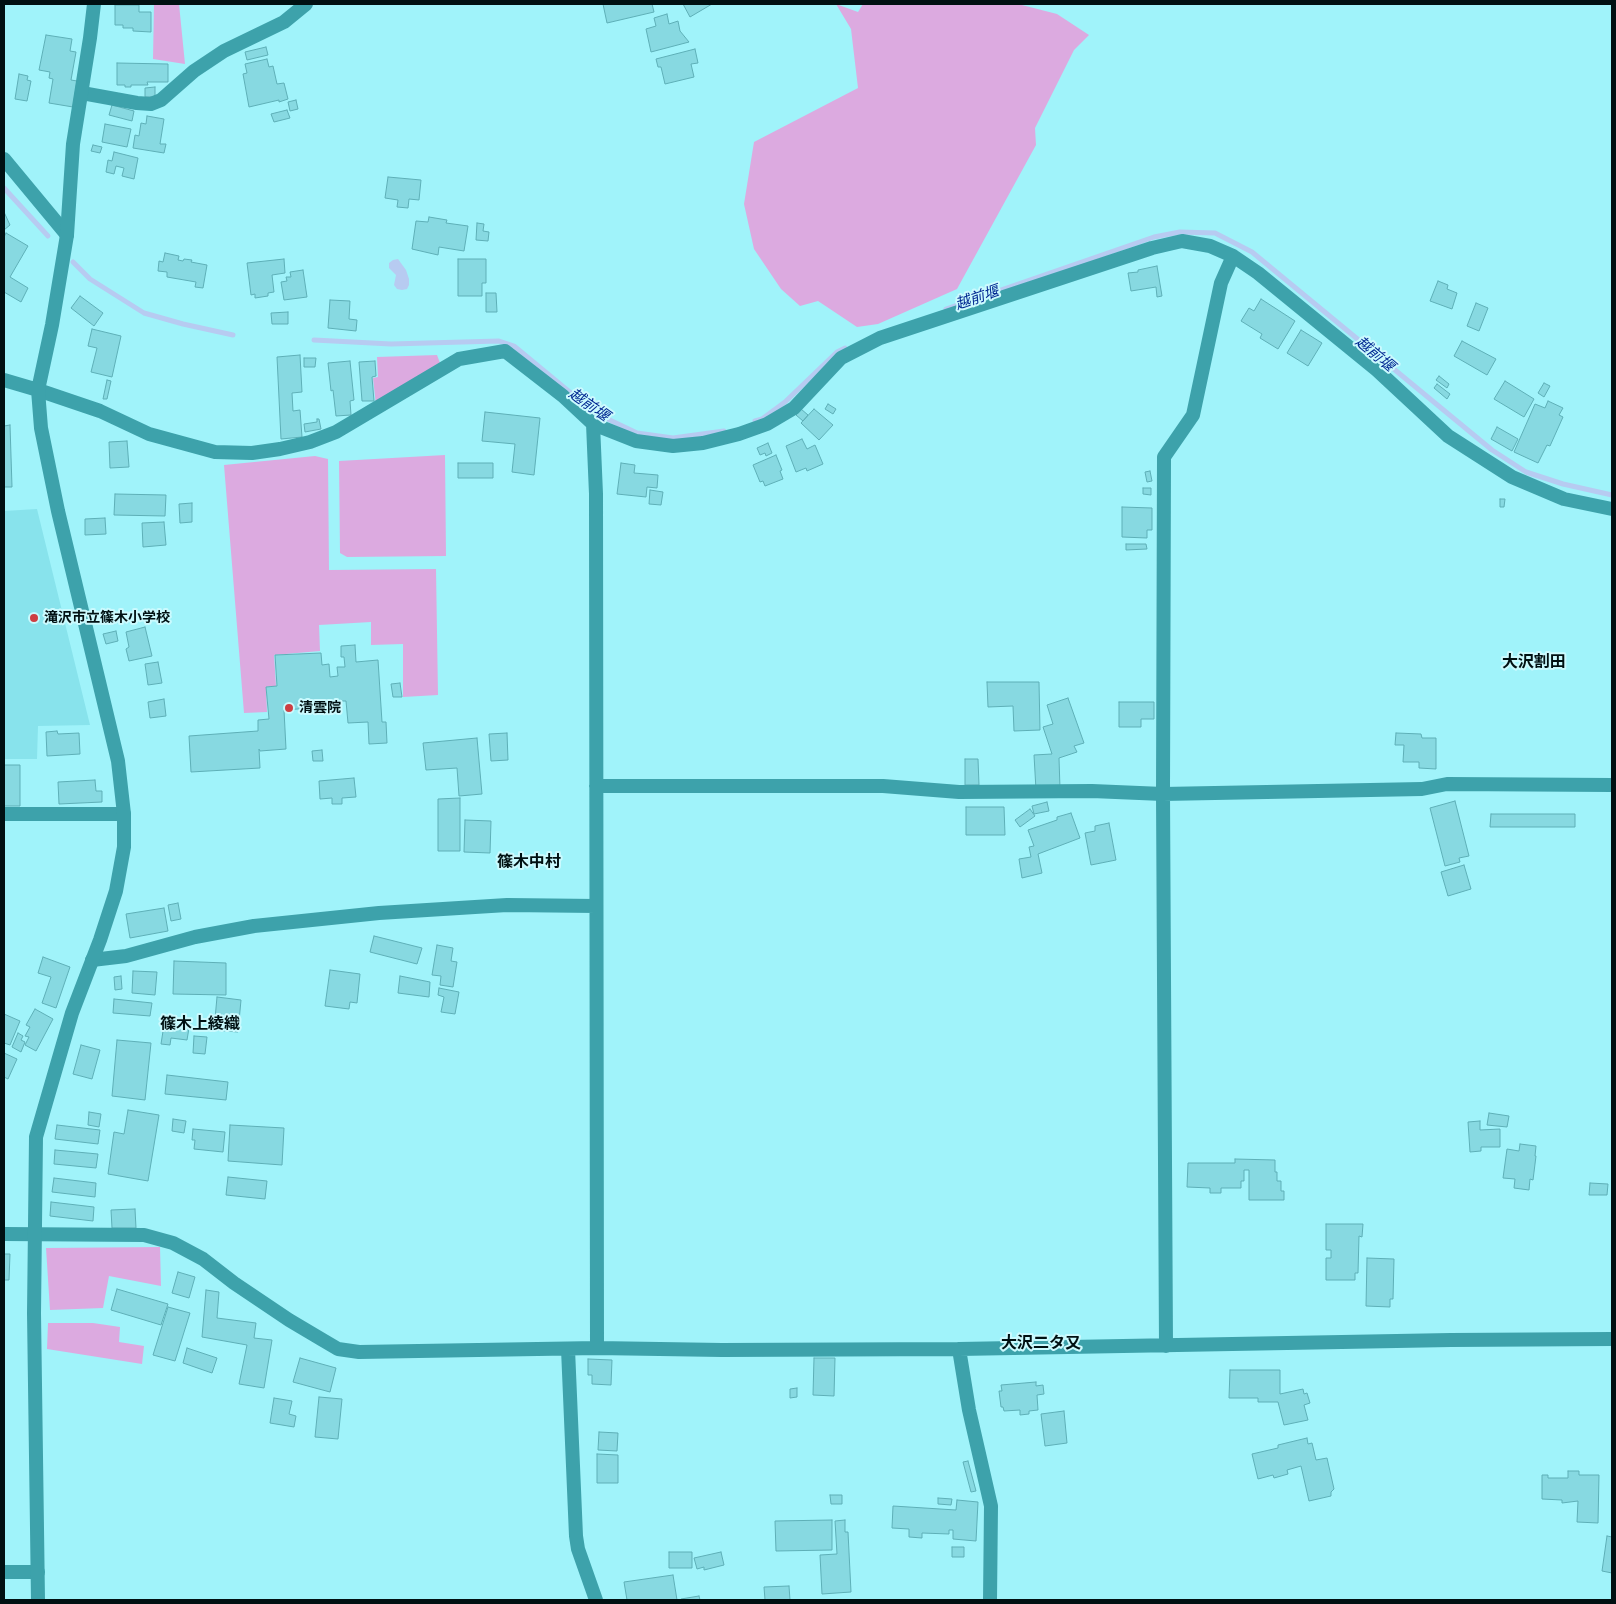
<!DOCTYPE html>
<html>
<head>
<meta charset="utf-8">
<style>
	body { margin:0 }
	#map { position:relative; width:1616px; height:1604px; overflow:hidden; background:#a0f3fa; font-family:Inter,sans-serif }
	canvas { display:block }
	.frame { position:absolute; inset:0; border:5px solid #001012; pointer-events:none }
</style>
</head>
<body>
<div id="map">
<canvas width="1616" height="1604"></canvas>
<div class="frame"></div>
</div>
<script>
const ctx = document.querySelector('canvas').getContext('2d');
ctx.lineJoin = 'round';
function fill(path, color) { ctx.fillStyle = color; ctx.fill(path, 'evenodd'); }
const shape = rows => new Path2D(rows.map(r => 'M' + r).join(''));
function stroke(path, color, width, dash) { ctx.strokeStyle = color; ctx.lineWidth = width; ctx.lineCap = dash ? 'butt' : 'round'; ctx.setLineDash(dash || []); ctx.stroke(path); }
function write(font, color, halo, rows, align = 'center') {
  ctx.font = font + ' Inter,"Noto Sans JP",sans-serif'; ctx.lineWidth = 4; ctx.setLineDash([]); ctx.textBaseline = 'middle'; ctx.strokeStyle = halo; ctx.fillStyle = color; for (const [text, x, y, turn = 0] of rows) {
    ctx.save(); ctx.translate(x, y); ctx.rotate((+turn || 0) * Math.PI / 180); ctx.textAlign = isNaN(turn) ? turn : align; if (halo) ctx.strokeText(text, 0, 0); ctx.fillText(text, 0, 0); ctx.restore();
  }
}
fill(shape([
	[37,509,90,725,38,726,37,759,4,759,4,511]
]), '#88e3ec');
fill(shape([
	[154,4,179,4,185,64,153,59],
	[836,4,858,12,863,4,1018,4,1057,14,1089,35,1074,50,1035,128,1036,145,957,289,878,324,857,327,818,301,800,306,781,289,754,249,744,204,754,142,858,88,851,29],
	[437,355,440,363,376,405,373,378,378,377,377,357],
	[445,455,446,556,347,557,340,553,339,461],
	[315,456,328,459,329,570,436,569,438,695,403,697,403,644,371,645,371,622,319,625,320,651,274,655,276,686,266,687,267,712,244,713,224,465],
	[160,1247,161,1286,109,1276,103,1308,50,1310,46,1248],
	[48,1323,93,1323,120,1327,119,1342,144,1346,142,1364,47,1349]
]), '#dcaae0');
fill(shape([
	[398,259,406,270,409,279,409,285,407,289,402,290,397,289,394,285,396,275,389,268,389,263,393,260]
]), '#b7cbf1');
stroke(shape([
	[4,188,48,236],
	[73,262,90,279,144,313,183,324,233,335],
	[946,309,1154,237,1180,232,1215,233,1252,252,1492,450,1526,472,1563,484,1612,495],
	[314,340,391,344,499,341,514,346,595,413,637,433,673,438,724,431],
	[755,421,762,419,785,402,837,352,845,348]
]), '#b7cbf1', 5);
const building = shape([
	[603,4,652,4,654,12,607,23,603,4],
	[683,4,712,4,690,17,683,4],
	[115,5,139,5,139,12,151,12,151,32,133,31,133,28,123,28,123,25,115,25,115,5],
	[667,14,669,24,678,21,680,31,689,42,651,52,646,29,656,26,654,18,667,14],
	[46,35,72,39,70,51,76,52,71,80,77,81,73,107,49,103,53,79,49,78,50,72,39,70,46,35],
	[266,47,268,55,247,60,245,52,266,47],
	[695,49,698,63,691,64,694,77,665,84,661,67,658,67,656,59,695,49],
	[267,59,269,67,273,66,277,84,284,83,288,99,279,102,279,100,249,107,243,74,247,73,245,64,267,59],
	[117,63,168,64,168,82,147,82,148,85,131,85,131,87,125,87,125,85,117,85,117,63],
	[19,74,28,76,27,80,31,81,27,101,15,99,19,74],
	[155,87,155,97,145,97,145,88,155,87],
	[296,100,298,109,290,111,288,102,296,100],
	[112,105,134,111,132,121,109,115,112,105],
	[287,110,290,118,274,122,271,114,287,110],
	[147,116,164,119,160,144,166,144,164,153,133,148,135,135,139,136,141,123,146,124,147,116],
	[105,124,131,129,127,147,102,142,105,124],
	[93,145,102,147,100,153,91,151,93,145],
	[114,152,138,158,134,179,122,176,124,168,116,166,114,174,106,172,108,160,112,161,114,152],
	[388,177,421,180,419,200,409,199,408,208,397,207,398,200,385,198,388,177],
	[4,212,10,225,4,230,4,212],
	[429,217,447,220,446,223,468,226,464,251,439,247,438,255,412,249,416,221,428,222,429,217],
	[477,223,484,224,483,231,489,232,488,241,476,240,477,223],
	[6,233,28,246,10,277,28,288,21,302,4,292,4,237,6,233],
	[165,253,179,256,178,260,183,261,184,259,192,260,191,262,207,265,203,288,195,287,196,282,167,277,167,272,158,271,159,261,163,262,165,253],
	[284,259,285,273,272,275,274,292,268,293,268,296,255,298,255,294,251,295,247,263,284,259],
	[458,259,486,259,486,283,482,283,482,296,458,296,458,259],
	[1157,266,1162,296,1157,297,1156,287,1131,291,1128,273,1138,272,1138,270,1157,266],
	[303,270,307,297,284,300,281,282,287,281,286,277,291,277,290,272,303,270],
	[1438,281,1448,285,1447,289,1457,293,1452,309,1430,301,1438,281],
	[486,293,496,293,497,312,486,312,486,293],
	[80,296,103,313,94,326,71,308,80,296],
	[1261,299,1295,321,1278,349,1260,338,1262,334,1241,321,1249,308,1254,311,1261,299],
	[330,300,350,301,349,319,357,320,356,331,328,328,330,300],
	[1476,303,1488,308,1479,331,1467,326,1476,303],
	[288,312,288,324,272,324,271,313,288,312],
	[92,329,121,336,112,377,91,372,97,348,88,346,92,329],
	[1301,330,1322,343,1308,366,1287,353,1301,330],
	[1462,341,1496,359,1487,375,1454,356,1462,341],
	[300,355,302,392,292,393,293,411,300,410,302,437,281,439,277,357,300,355],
	[304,358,316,358,315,367,304,367,304,358],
	[350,361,354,400,350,401,351,415,336,416,333,390,331,391,328,363,350,361],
	[375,361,376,376,372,377,374,401,362,401,359,362,375,361],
	[1439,376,1449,384,1447,388,1436,380,1439,376],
	[107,380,111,381,107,399,103,399,107,380],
	[1505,381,1534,399,1524,417,1494,399,1505,381],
	[1544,383,1550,386,1544,397,1538,393,1544,383],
	[1437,384,1450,394,1447,399,1434,388,1437,384],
	[1548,401,1563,408,1559,415,1563,417,1550,446,1547,445,1538,463,1514,452,1535,404,1545,408,1548,401],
	[828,404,836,409,833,414,825,409,828,404],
	[801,409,808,415,803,421,796,415,801,409],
	[814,409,833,425,819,440,801,423,814,409],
	[485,412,540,418,534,475,512,472,515,444,482,441,485,412],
	[317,419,319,419,321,429,305,432,304,424,317,422,317,419],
	[10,425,12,487,4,487,4,426,10,425],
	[1497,427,1518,439,1512,451,1491,439,1497,427],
	[802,439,807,449,815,445,823,464,807,471,806,468,796,472,786,446,802,439],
	[127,441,129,467,110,468,109,442,127,441],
	[768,443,772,453,766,456,765,453,760,455,757,448,768,443],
	[776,455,782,470,780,471,783,479,765,486,763,481,760,482,753,465,776,455],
	[458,463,493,463,493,478,458,478,458,463],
	[621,463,635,465,634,473,658,475,657,488,647,487,646,497,617,494,621,463],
	[1150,471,1152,481,1147,482,1145,472,1150,471],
	[1143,488,1151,488,1151,495,1143,494,1143,488],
	[650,490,663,492,661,505,649,504,650,490],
	[115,494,166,495,165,516,114,515,115,494],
	[1500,499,1505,499,1504,507,1500,507,1500,499],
	[192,503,192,522,180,523,179,504,192,503],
	[1122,507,1152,508,1152,530,1147,530,1147,538,1122,537,1122,507],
	[105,518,106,534,85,535,85,519,105,518],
	[164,522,166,545,143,547,142,523,164,522],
	[1126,544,1146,544,1147,549,1126,550,1126,544],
	[145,627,152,656,129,661,126,649,129,647,126,632,145,627],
	[116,631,118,641,106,644,103,634,116,631],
	[355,645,356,662,378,660,382,722,386,722,387,743,369,744,368,722,348,723,346,701,338,701,338,706,284,710,286,749,260,751,259,749,260,768,191,772,189,736,258,731,258,720,269,719,266,687,277,686,275,655,321,653,322,665,329,664,330,677,338,676,337,667,345,667,344,657,341,657,341,646,355,645],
	[158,662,162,683,148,685,145,664,158,662],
	[987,682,1039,682,1040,730,1014,731,1013,706,988,707,987,682],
	[400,683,402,697,393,697,391,684,400,683],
	[1068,698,1084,743,1074,746,1077,752,1059,758,1060,789,1036,790,1034,755,1052,754,1043,727,1053,724,1047,705,1068,698],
	[164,699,166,716,150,718,148,702,164,699],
	[1119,702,1154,702,1154,719,1141,719,1141,727,1119,727,1119,702],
	[57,731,58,734,79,733,80,754,47,756,46,732,57,731],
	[507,733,508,760,491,761,489,734,507,733],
	[1396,733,1421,734,1422,738,1436,738,1436,769,1419,768,1419,762,1403,762,1404,745,1395,745,1396,733],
	[477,738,482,794,459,796,457,768,426,770,423,743,477,738],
	[322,750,323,761,313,761,312,751,322,750],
	[965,759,978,759,979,785,965,785,965,759],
	[4,765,20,765,20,806,4,806,4,765],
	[354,778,356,797,342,798,342,804,332,804,332,798,320,799,319,781,354,778],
	[95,780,96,791,102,791,102,802,59,804,58,782,95,780],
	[460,798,460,851,438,851,438,799,460,798],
	[1455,801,1469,856,1459,858,1460,862,1445,866,1430,808,1455,801],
	[1047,802,1049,811,1034,814,1032,806,1047,802],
	[966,807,1004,807,1005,835,966,835,966,807],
	[1030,809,1035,816,1020,827,1015,820,1030,809],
	[1071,813,1080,838,1038,854,1042,873,1022,878,1019,859,1031,857,1029,847,1034,846,1028,830,1057,820,1057,817,1071,813],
	[1491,814,1575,814,1575,827,1490,827,1491,814],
	[465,820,491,821,490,853,464,852,465,820],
	[1109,823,1116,860,1091,865,1085,833,1095,831,1095,826,1109,823],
	[1464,865,1471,889,1448,896,1441,872,1464,865],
	[178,903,181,919,171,921,168,905,178,903],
	[164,908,168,931,130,938,126,914,164,908],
	[374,936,422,948,417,964,370,952,374,936],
	[437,945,453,948,451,961,457,962,453,987,440,985,441,976,432,975,437,945],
	[43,957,70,967,56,1008,42,1003,51,977,38,973,43,957],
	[174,961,226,963,226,995,173,994,174,961],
	[330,970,360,974,357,1003,350,1002,349,1009,325,1006,330,970],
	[133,971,157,972,155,995,132,993,133,971],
	[121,976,122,989,115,990,114,977,121,976],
	[400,976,430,982,429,997,398,993,400,976],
	[439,988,459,992,455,1014,441,1012,444,997,438,995,439,988],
	[217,997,241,1000,238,1032,214,1030,217,997],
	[114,999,152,1003,150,1016,113,1013,114,999],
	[35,1009,53,1019,36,1051,25,1045,29,1037,25,1036,30,1027,26,1025,35,1009],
	[4,1014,20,1021,10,1045,4,1043,4,1014],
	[164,1025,189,1028,187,1040,171,1038,170,1045,161,1044,164,1025],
	[18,1033,23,1036,21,1040,25,1042,21,1052,12,1047,18,1033],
	[194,1036,207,1037,205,1054,193,1053,194,1036],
	[117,1040,151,1043,145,1100,112,1096,117,1040],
	[81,1045,100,1050,92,1079,73,1074,81,1045],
	[4,1053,17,1059,8,1079,4,1077,4,1053],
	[167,1075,228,1082,226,1100,165,1094,167,1075],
	[128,1110,159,1115,148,1181,108,1174,114,1132,124,1134,128,1110],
	[89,1112,101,1114,99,1127,88,1125,89,1112],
	[1489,1113,1509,1116,1507,1127,1487,1125,1489,1113],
	[173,1119,186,1121,184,1133,172,1131,173,1119],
	[1480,1121,1480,1130,1500,1129,1500,1147,1481,1147,1481,1151,1470,1152,1468,1122,1480,1121],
	[57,1125,100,1130,98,1144,55,1139,57,1125],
	[230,1125,284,1128,282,1165,228,1161,230,1125],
	[193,1129,225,1132,223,1152,194,1149,195,1140,192,1140,193,1129],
	[1520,1144,1536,1146,1535,1156,1536,1156,1533,1180,1530,1179,1529,1190,1514,1188,1515,1179,1503,1178,1507,1149,1519,1151,1520,1144],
	[55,1150,98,1154,96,1168,54,1164,55,1150],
	[1235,1159,1275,1160,1275,1172,1277,1172,1277,1181,1281,1181,1281,1191,1284,1191,1284,1200,1249,1200,1249,1170,1244,1170,1244,1181,1241,1181,1241,1188,1221,1188,1221,1193,1210,1193,1210,1188,1187,1187,1188,1163,1235,1163,1235,1159],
	[228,1177,267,1181,265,1199,226,1195,228,1177],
	[54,1178,96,1183,95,1197,52,1192,54,1178],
	[1590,1183,1608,1184,1607,1195,1589,1195,1590,1183],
	[51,1202,94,1207,93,1221,50,1216,51,1202],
	[135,1209,136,1228,112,1228,111,1210,135,1209],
	[1326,1224,1363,1224,1362,1237,1359,1236,1358,1273,1355,1273,1355,1280,1326,1280,1326,1258,1331,1258,1331,1250,1326,1250,1326,1224],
	[4,1254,10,1254,9,1280,4,1280,4,1254],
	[1367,1258,1394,1259,1393,1299,1390,1299,1390,1307,1366,1306,1367,1258],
	[178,1272,195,1277,189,1298,172,1293,178,1272],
	[117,1289,168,1304,161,1325,111,1310,117,1289],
	[206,1290,219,1292,217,1318,256,1323,254,1338,272,1340,264,1388,239,1384,247,1345,202,1337,206,1290],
	[168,1307,190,1313,175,1361,153,1355,168,1307],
	[187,1348,217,1358,212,1373,183,1363,187,1348],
	[300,1358,336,1368,330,1392,293,1382,300,1358],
	[814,1358,835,1358,834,1396,813,1395,814,1358],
	[588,1359,612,1360,611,1385,592,1384,592,1375,588,1375,588,1359],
	[1230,1370,1280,1370,1280,1394,1303,1389,1304,1394,1307,1393,1310,1403,1304,1405,1308,1420,1284,1425,1278,1402,1258,1402,1258,1398,1229,1398,1230,1370],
	[1036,1382,1036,1386,1043,1385,1044,1394,1037,1395,1038,1410,1029,1411,1029,1414,1020,1415,1020,1410,1004,1411,1003,1407,1001,1407,999,1391,1002,1391,1001,1385,1036,1382],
	[797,1388,797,1397,790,1398,790,1389,797,1388],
	[319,1397,342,1399,338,1439,315,1437,319,1397],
	[274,1398,292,1401,289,1414,296,1416,294,1427,270,1423,274,1398],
	[1064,1411,1067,1443,1045,1446,1041,1414,1064,1411],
	[599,1432,618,1433,617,1451,598,1450,599,1432],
	[1307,1438,1308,1444,1312,1443,1316,1460,1327,1458,1334,1489,1331,1492,1331,1496,1309,1501,1301,1466,1287,1470,1288,1474,1274,1478,1273,1475,1258,1479,1252,1454,1278,1448,1278,1445,1307,1438],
	[597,1454,618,1455,618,1483,597,1483,597,1454],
	[968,1461,976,1491,971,1492,963,1462,968,1461],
	[1568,1471,1579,1471,1579,1475,1599,1475,1598,1523,1577,1522,1578,1501,1562,1503,1562,1500,1542,1499,1542,1475,1548,1475,1548,1478,1568,1478,1568,1471],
	[830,1495,842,1495,842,1504,831,1504,830,1495],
	[938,1498,952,1499,951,1505,938,1504,938,1498],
	[957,1500,978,1502,976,1541,953,1539,953,1530,949,1530,949,1534,922,1533,922,1538,909,1537,909,1529,892,1528,893,1506,956,1510,957,1500],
	[832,1520,832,1550,776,1551,775,1521,832,1520],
	[845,1520,845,1532,848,1532,851,1592,822,1594,820,1555,837,1554,835,1521,845,1520],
	[1607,1536,1612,1537,1612,1573,1602,1571,1607,1536],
	[952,1547,964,1547,964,1557,952,1557,952,1547],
	[669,1552,692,1552,692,1568,669,1568,669,1552],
	[721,1552,724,1565,704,1570,704,1567,697,1569,694,1558,721,1552],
	[673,1575,677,1600,627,1600,624,1582,673,1575],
	[789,1586,790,1600,765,1600,764,1587,789,1586],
	[699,1596,700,1600,681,1600,681,1599,699,1596]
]);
fill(building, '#87d9e1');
stroke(building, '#5eafb7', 1);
stroke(shape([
	[82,93,137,103,151,104,161,100,194,71,224,51,284,22,306,4],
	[4,159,67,235],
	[38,390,100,411,149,434,215,452,252,453,280,449,310,442,336,432,459,359,505,351,563,396,593,424,636,441,673,446,703,443,739,434,767,424,794,408,841,358,880,338,1152,248,1182,241,1210,246,1233,256,1258,273,1377,370,1448,436,1512,477,1564,499,1612,509],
	[593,424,596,494,597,1348],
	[596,786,883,786,959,792,1092,791,1163,794,1422,789,1447,784,1612,785],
	[4,814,124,814],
	[92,960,126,956,195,937,254,926,379,913,507,905,596,906],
	[4,1234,144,1235,173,1243,203,1259,234,1283,289,1320,321,1339,338,1349,359,1352,597,1348,722,1350,959,1349,1451,1340,1612,1339],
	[1166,1346,1163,794,1164,457,1193,415,1221,283,1233,256],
	[568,1349,576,1536,578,1549,596,1600],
	[959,1349,969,1410,991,1506,990,1600],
	[4,1572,38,1572]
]), '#3da2ab', 14);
stroke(shape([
	[4,380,38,390],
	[38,1600,34,1313,36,1137,72,1013,100,940,116,891,124,847,124,814,118,761,58,511,41,428,38,390,52,325,67,235,73,144,90,38,94,4]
]), '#3da2ab', 14);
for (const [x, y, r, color] of [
	[34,618,5,"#cd3e42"],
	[289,708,5,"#cd3e42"]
]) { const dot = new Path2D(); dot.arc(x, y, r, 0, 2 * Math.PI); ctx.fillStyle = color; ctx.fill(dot); stroke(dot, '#cbfafe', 2); }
write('bold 14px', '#001012', '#cbfafe', [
	["滝沢市立篠木小学校",44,618],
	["清雲院",299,708]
], 'left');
write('italic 15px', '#022892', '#cbfafe', [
	["越前堰",977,298,-19],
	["越前堰",1375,354,40],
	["越前堰",589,405,35]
]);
write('bold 16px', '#001012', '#cbfafe', [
	["大沢割田",1534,662],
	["篠木中村",529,862],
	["篠木上綾織",200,1024],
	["大沢二タ又",1041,1343]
]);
</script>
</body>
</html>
